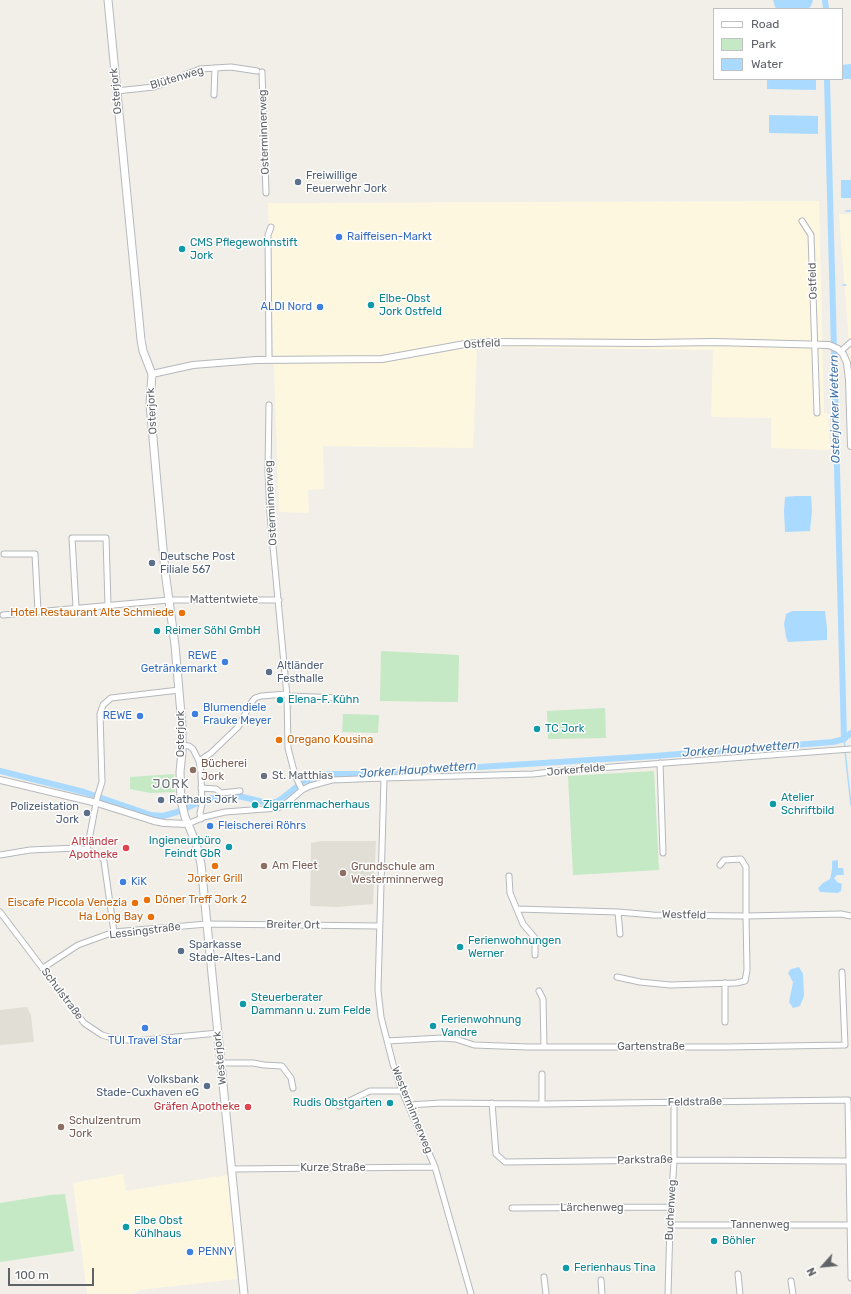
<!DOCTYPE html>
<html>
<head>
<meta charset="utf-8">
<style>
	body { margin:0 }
	#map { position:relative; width:851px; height:1294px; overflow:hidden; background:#f1efe8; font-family:Rubik,sans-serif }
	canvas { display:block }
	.legend { position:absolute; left:713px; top:8px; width:130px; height:72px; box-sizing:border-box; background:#fff; border:1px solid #bfc1c3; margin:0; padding:5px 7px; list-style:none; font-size:12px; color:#5f6368 }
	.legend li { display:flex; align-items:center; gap:8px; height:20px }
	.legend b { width:20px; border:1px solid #bfc1c3 }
	.north { position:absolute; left:803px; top:1246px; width:40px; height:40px; -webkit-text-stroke:3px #fff; paint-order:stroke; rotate:243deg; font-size:11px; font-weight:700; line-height:16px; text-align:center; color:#5f6368 }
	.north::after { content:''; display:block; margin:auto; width:14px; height:18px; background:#5f6368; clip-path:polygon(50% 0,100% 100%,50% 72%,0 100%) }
	.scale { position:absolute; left:8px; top:1268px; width:86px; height:18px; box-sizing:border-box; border:2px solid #5f6368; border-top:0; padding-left:5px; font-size:12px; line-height:14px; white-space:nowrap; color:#5f6368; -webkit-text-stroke:3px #fff; paint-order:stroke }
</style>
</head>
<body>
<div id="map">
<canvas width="851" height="1294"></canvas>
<ul class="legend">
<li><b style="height:5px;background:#fff"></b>Road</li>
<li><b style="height:11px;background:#c5e8c5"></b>Park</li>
<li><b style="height:11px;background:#aadaff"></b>Water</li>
</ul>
<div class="north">N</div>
<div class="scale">100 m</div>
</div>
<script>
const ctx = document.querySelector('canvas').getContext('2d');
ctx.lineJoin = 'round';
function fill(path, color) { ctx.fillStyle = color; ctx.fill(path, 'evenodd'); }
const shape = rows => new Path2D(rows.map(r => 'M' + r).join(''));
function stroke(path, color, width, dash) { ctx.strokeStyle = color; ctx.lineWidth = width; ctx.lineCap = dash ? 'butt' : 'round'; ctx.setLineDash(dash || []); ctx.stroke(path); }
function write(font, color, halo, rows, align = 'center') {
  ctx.font = font + ' Rubik,sans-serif'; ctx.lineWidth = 3; ctx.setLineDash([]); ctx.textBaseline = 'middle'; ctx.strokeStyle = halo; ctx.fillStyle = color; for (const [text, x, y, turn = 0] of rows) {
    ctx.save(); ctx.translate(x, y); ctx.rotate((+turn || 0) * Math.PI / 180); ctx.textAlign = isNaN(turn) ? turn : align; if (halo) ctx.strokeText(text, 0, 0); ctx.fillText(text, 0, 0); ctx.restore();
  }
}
fill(shape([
	[819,201,824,413,828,413,830,450,771,448,771,418,711,417,713,350,477,347,473,448,323,446,324,489,308,490,309,513,279,512,268,203],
	[839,214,851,214,851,368],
	[123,1174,126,1191,228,1175,237,1279,140,1290,132,1294,87,1294,73,1183]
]), '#fef7e0');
fill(shape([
	[321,841,376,841,373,904,337,907,311,906,310,903,311,843],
	[27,1007,31,1015,34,1042,0,1045,0,1010]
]), '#e1ded6');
fill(shape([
	[381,651,459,655,458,702,380,701],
	[605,708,606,738,548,739,547,711],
	[343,714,379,715,378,733,342,732],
	[654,771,659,870,573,875,568,776],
	[174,774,175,792,150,793,130,789,130,777],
	[65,1194,74,1251,0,1262,0,1203,50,1195]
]), '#c5e8c5');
fill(shape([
	[773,0,813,0,811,6,808,9,777,9,775,7],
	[851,64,851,79,843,79,842,65],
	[767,79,816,79,816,90,767,89],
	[769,115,818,116,818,134,769,133],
	[841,180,851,180,851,198,841,198],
	[795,496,811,496,812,510,810,531,785,532,784,511,785,497],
	[792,611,825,611,827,628,827,640,788,642,786,637,784,624,786,614],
	[838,860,838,868,843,868,844,875,837,875,834,878,837,882,842,884,841,891,838,893,820,892,818,888,823,883,830,879,832,870,832,861],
	[799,967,803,974,804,996,800,1006,793,1008,789,1002,793,982,788,973,791,969]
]), '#aadaff');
stroke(shape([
	[846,211,851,211],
	[843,285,846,285],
	[844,739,845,748],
	[845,751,851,805]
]), '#aadaff', 1.5);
stroke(shape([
	[825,0,826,9],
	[827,79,844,739],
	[0,771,84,792,151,815,163,816,177,812,207,799,222,796,238,796,268,803,276,802,281,799,304,781,327,774,368,774,654,756,833,742,844,739,851,733]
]), '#aadaff', 6);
const minor = shape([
	[262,72,266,193],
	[116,91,154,87,200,69,231,67,257,71],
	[214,95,215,68],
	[802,221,811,235,817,413],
	[841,351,851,342],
	[269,360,268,235,271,227],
	[269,405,268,472,270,514,287,696,288,748,295,775,302,790],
	[4,554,35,554,38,611],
	[76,607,72,538,106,538,108,605],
	[3,615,169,600,279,600],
	[287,696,342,698],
	[182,745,189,746,193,749,199,761,201,773,202,804,200,813,201,819],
	[199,761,211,753,238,727,251,703,255,698,261,696,287,694],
	[660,763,663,853],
	[384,778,378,990,381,1017,393,1064,402,1091,435,1167,471,1294],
	[201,788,216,789,221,793,240,791],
	[188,824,204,817,225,812,278,808,288,802,302,790,310,786,332,780,384,778,533,774,559,771,851,749],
	[87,850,101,856,104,861,114,932],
	[0,855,30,850,77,848,87,850,97,798,102,782,100,714,103,705,111,698,179,690],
	[509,876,510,893,523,924,535,938,535,955],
	[517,909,618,912,653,915,746,916,841,914,851,916],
	[0,912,84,1023,102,1035,112,1038,135,1041,218,1033],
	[618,912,620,934],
	[43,968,78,945,114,932,207,924,379,926],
	[617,977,640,982,670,985,736,983,745,981,747,970,746,916,746,867,741,859,724,860,720,865],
	[539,991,543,999,544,1047],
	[725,1022,725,983],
	[387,1041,442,1038,456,1039,474,1045,528,1047,726,1047,845,1045,842,972],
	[221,1063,253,1063,264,1065,282,1066,291,1078,293,1088],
	[492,1103,496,1154,505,1162,674,1160,849,1161],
	[542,1104,542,1074],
	[408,1105,441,1103,542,1104,848,1100,851,1278],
	[339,1106,370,1091,402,1091],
	[232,1169,435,1167],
	[512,1208,672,1207],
	[670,1225,850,1225],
	[738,1274,740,1294],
	[544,1277,546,1294],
	[601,1280,602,1294],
	[791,1281,793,1294],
	[668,1294,670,1225,674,1160,674,1103]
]);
const tertiary = shape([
	[152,374,193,365,256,360,382,359,465,344,491,342,647,343,714,342,829,345,838,349,843,354,847,363,849,380,851,446],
	[0,780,97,803,154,821,164,823,188,824]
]);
const secondary = shape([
	[108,0,141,340,143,351,152,374,150,404,157,483,165,571,175,645,182,726,182,752,180,772,181,800,185,817,196,843,201,864,244,1294]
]);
stroke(minor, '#b5b8bc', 7);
stroke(tertiary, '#b5b8bc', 8);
stroke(secondary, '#b6babf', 9);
stroke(minor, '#fff', 5);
stroke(tertiary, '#fff', 6);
stroke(secondary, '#fff', 7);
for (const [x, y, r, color] of [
	[298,182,4,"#5c6f8a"],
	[339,237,4,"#3f7fe0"],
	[182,249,4,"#0f9aa8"],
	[371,305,4,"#0f9aa8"],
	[320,307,4,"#3f7fe0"],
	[152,563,4,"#5c6f8a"],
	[182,613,4,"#e8710a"],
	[157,631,4,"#0f9aa8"],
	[225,662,4,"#3f7fe0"],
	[269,672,4,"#5c6f8a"],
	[280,700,4,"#0f9aa8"],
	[195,714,4,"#3f7fe0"],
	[140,716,4,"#3f7fe0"],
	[537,729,4,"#0f9aa8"],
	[279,740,4,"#e8710a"],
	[193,770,4,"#8d6e63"],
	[264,776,4,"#6b7280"],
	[161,800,4,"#5c6f8a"],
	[773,804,4,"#0f9aa8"],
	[255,805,4,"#0f9aa8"],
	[87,813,4,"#5c6f8a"],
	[210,826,4,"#3f7fe0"],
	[229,847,4,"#0f9aa8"],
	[126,848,4,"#e0444e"],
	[215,866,4,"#e8710a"],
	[264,866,4,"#8d6e63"],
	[343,873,4,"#8d6e63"],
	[123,882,4,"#3f7fe0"],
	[147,900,4,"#e8710a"],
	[135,903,4,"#e8710a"],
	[151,917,4,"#e8710a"],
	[460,947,4,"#0f9aa8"],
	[181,951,4,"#5c6f8a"],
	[243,1004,4,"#0f9aa8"],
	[433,1026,4,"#0f9aa8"],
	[145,1028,4,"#3f7fe0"],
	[207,1086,4,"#5c6f8a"],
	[390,1103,4,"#0f9aa8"],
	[248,1107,4,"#e0444e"],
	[61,1127,4,"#8d6e63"],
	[126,1227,4,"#0f9aa8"],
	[714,1241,4,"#0f9aa8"],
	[190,1252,4,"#3f7fe0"],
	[566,1268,4,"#0f9aa8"]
]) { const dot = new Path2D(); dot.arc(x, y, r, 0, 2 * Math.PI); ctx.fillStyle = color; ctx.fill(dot); stroke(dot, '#fff', 1.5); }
write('11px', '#5f6368', '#fff', [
	["Blütenweg",177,78,-17],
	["Osterjork",116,91,-95],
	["Osterminnerweg",264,132,-92],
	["Ostfeld",813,281,-92],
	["Ostfeld",482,344,-3],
	["Osterjork",152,411,-93],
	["Osterminnerweg",271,503,-93],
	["Mattentwiete",224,600],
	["Osterjork",181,734,-90],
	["Jorkerfelde",576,770,-5],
	["Westfeld",684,915,1],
	["Breiter Ort",293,925,1],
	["Lessingstraße",145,931,-7],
	["Schulstraße",62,994,53],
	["Gartenstraße",651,1047],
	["Westerjork",220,1058,-96],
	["Feldstraße",695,1102,-1],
	["Westerminnerweg",412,1110,68],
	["Parkstraße",645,1160,-1],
	["Kurze Straße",333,1168],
	["Lärchenweg",592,1208],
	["Buchenweg",671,1210,-87],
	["Tannenweg",760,1225]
]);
write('11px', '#4e5e75', '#fff', [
	["Freiwillige",306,176],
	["Feuerwehr Jork",306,189],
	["Deutsche Post",160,557],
	["Filiale 567",160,570],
	["Altländer",277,666],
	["Festhalle",277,679],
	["Rathaus Jork",169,800],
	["Polizeistation",79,807,"right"],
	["Jork",79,820,"right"],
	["Sparkasse",189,945],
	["Stade-Altes-Land",189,958],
	["Volksbank",199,1080,"right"],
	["Stade-Cuxhaven eG",199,1093,"right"]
], 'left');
write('11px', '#366cbe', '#fff', [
	["Raiffeisen-Markt",347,237],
	["ALDI Nord",312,307,"right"],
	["REWE",217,656,"right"],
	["Getränkemarkt",217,669,"right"],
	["Blumendiele",203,708],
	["Frauke Meyer",203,721],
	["REWE",132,716,"right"],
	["Fleischerei Röhrs",218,826],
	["KiK",131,882],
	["TUI Travel Star",145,1041,"center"],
	["PENNY",198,1252]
], 'left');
write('11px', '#0d838f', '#fff', [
	["CMS Pflegewohnstift",190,243],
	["Jork",190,256],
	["Elbe-Obst",379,299],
	["Jork Ostfeld",379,312],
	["Reimer Söhl GmbH",165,631],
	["Elena-F. Kühn",288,700],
	["TC Jork",545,729],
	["Atelier",781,798],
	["Schriftbild",781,811],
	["Zigarrenmacherhaus",263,805],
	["Ingieneurbüro",221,841,"right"],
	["Feindt GbR",221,854,"right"],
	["Ferienwohnungen",468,941],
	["Werner",468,954],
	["Steuerberater",251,998],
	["Dammann u. zum Felde",251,1011],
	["Ferienwohnung",441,1020],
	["Vandre",441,1033],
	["Rudis Obstgarten",382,1103,"right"],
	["Elbe Obst",134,1221],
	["Kühlhaus",134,1234],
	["Böhler",722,1241],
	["Ferienhaus Tina",574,1268]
], 'left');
write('11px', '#c56008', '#fff', [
	["Hotel Restaurant Alte Schmiede",174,613],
	["Oregano Kousina",287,740,"left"],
	["Jorker Grill",215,879,"center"],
	["Döner Treff Jork 2",155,900,"left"],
	["Eiscafe Piccola Venezia",127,903],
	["Ha Long Bay",143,917]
], 'right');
write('11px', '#785e54', '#fff', [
	["Bücherei",201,764],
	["Jork",201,777],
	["Am Fleet",272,866],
	["Grundschule am",351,867],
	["Westerminnerweg",351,880],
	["Schulzentrum",69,1121],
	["Jork",69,1134]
], 'left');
write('11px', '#5b616d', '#fff', [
	["St. Matthias",272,776]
], 'left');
write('11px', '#be3a42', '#fff', [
	["Altländer",118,842],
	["Apotheke",118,855],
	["Gräfen Apotheke",240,1107]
], 'right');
write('italic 12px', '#4174aa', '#fff', [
	["Osterjorker Wettern",835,409,-91],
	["Jorker Hauptwettern",741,749,-4],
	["Jorker Hauptwettern",418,770,-4]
]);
ctx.letterSpacing = '1px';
write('13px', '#70757a', '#fff', [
	["JORK",171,784]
]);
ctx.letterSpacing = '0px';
</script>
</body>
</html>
